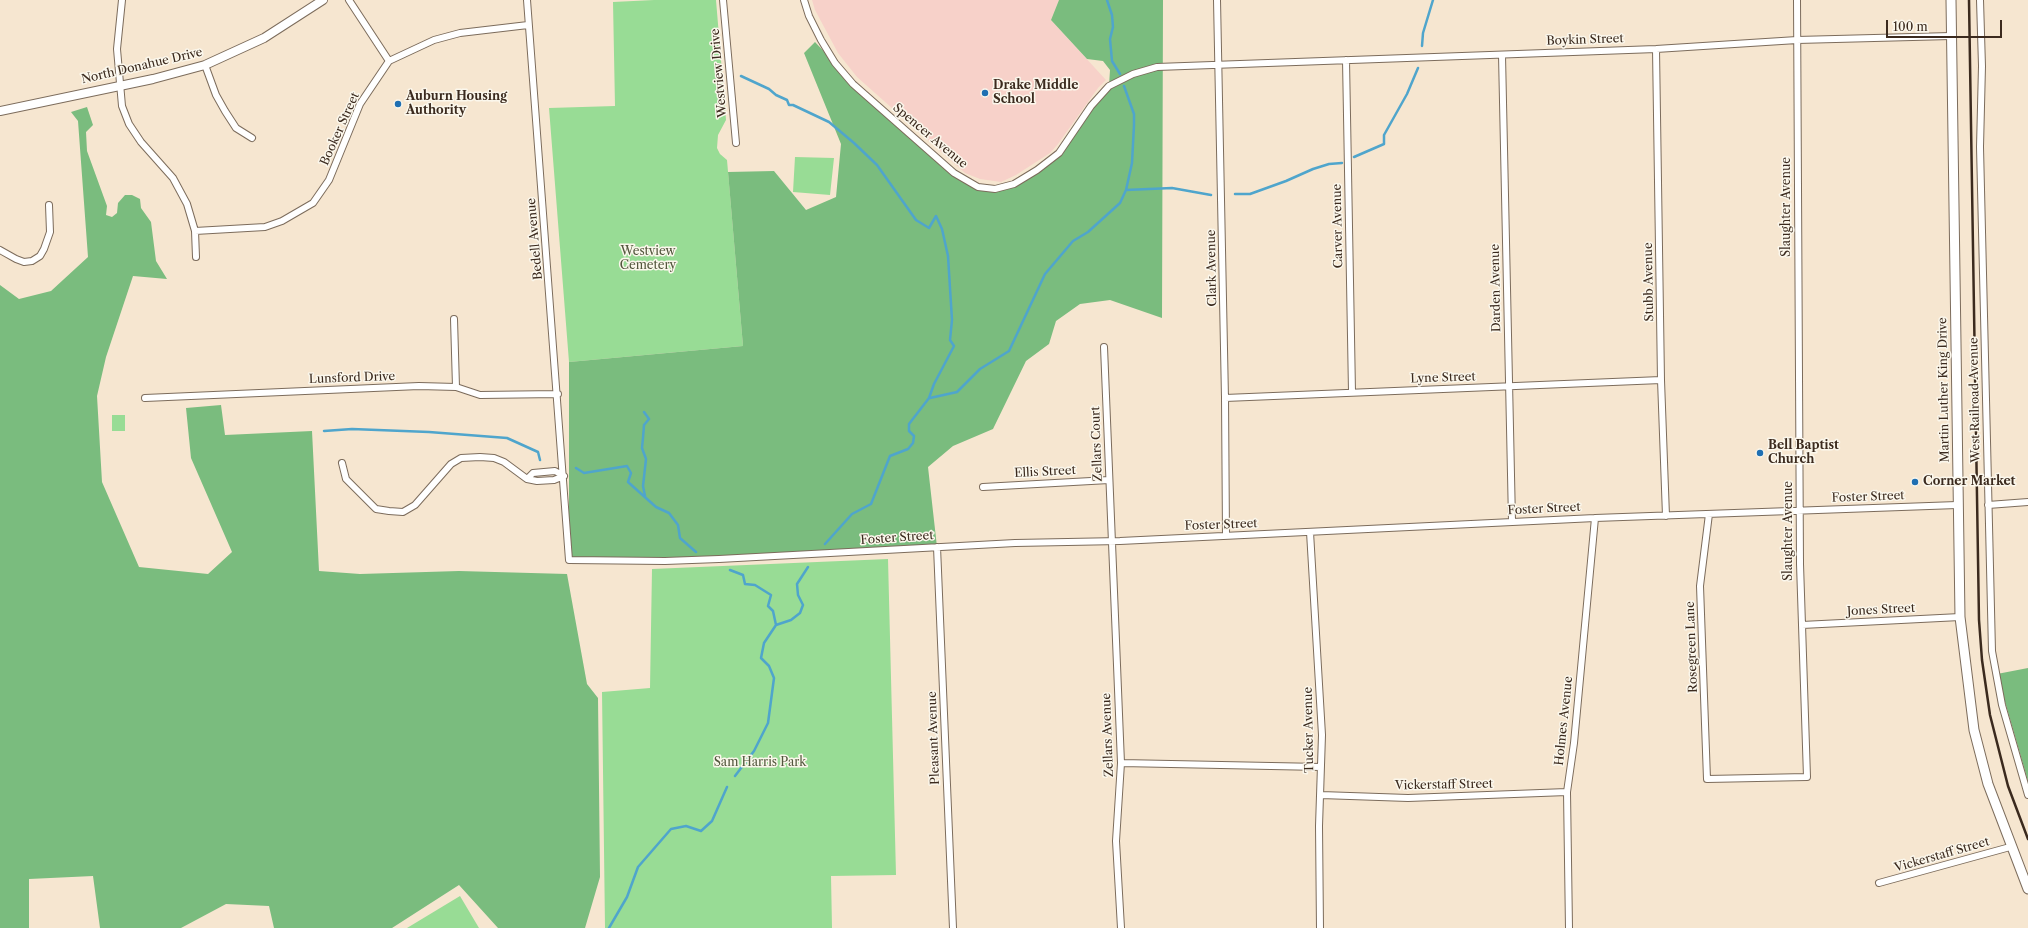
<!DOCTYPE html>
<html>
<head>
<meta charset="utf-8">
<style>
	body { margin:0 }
	#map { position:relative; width:2028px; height:928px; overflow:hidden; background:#f6e6d0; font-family:"Libre Caslon Text",serif }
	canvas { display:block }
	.scale { position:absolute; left:1886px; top:20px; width:116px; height:18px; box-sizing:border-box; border:2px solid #3b2a1e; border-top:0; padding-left:5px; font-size:12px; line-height:14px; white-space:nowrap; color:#3b2a1e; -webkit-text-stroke:3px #fbf7ec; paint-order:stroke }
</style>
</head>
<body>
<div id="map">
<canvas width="2028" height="928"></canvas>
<div class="scale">100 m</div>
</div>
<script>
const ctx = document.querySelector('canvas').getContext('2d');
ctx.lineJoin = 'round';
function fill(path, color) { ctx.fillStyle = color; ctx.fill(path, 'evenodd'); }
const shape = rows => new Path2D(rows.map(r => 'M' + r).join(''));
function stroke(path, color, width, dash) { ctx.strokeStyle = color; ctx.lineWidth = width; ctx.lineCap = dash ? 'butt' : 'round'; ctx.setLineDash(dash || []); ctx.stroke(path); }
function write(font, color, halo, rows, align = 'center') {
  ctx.font = font + ' "Libre Caslon Text",serif'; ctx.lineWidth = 3; ctx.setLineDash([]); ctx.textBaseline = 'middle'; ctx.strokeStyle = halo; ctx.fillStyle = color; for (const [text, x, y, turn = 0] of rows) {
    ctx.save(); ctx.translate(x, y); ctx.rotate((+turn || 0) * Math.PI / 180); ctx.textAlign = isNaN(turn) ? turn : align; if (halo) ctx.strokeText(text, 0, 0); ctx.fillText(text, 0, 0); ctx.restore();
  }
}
fill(shape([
	[812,0,1059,0,1051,20,1106,80,1098,88,1058,144,1050,153,1016,175,1001,182,980,179,965,173,857,77,838,53,815,10]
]), '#f7d1c9');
fill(shape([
	[654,0,716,0,726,120,718,135,717,148,720,154,727,160,743,346,569,362,549,108,615,106,613,2],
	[795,157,834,158,830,195,793,192],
	[112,415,125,415,125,431,112,431],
	[888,559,896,875,831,876,832,928,605,928,602,692,650,688,652,569],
	[460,896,479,928,407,928]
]), '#98dc95');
fill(shape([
	[1059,0,1163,0,1162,318,1110,300,1080,304,1056,321,1049,344,1026,361,993,429,953,446,928,467,937,547,719,559,569,560,569,362,743,346,728,172,774,171,806,210,836,197,841,144,804,53,815,42,835,63,954,173,977,187,1005,187,1059,153,1109,86,1110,70,1103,61,1087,59,1051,20],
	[87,107,93,125,86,132,87,151,107,206,106,215,112,217,117,213,118,203,125,195,132,195,140,199,141,208,151,222,156,261,167,279,133,276,106,357,97,396,102,482,139,567,208,574,232,552,191,458,186,408,221,405,225,435,312,431,319,571,360,574,459,571,567,574,587,684,598,698,600,877,585,928,498,928,459,885,392,928,274,928,269,906,226,904,181,928,100,928,93,876,29,879,29,928,0,928,0,285,19,299,51,291,88,257,78,121,71,112],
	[2028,668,2028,781,1997,674]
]), '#7abc7e');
stroke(shape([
	[1107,0,1112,15,1113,27,1110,39,1112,61,1120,74],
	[1422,46,1423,33,1433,0],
	[741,76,769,89,776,95,787,100,789,105,793,105,829,122,854,143,877,165,916,220,929,228,936,216,942,229,948,256,952,320,950,340,954,346,934,384,929,398,909,424,909,431,914,436,913,443,908,449,890,456,871,504,852,514,825,544],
	[1124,86,1134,114,1134,125,1132,163,1126,190],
	[1354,157,1384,144,1384,135,1407,94,1418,68],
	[1235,194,1250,194,1286,181,1313,169,1329,164,1342,163],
	[930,398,957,392,980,369,1009,351,1045,274,1073,241,1088,232,1120,203,1126,190,1172,188,1211,195],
	[644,412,649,419,644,425,643,438,642,448,646,459,643,486,645,496],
	[324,431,352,429,429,432,507,438,538,452,540,460],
	[576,468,584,473,627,466,631,473,628,482,656,507,669,513,678,525,680,538,696,552],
	[730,570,743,575,745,584,755,585,771,595,768,606,773,611,776,625],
	[735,776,754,751,768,723,774,678,769,666,761,658,764,643,776,625,791,620,800,613,803,605,798,595,797,584,808,567],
	[609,928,627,897,638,867,671,829,686,826,701,831,712,821,727,787]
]), '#4fa5cc', 2.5);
const minor = shape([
	[122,0,117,49,122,106,129,124,141,142,173,178,187,204,195,231,196,257],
	[349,0,389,61],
	[527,0,569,560,665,561,719,559,1015,543,1120,541,1595,518,1957,505],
	[723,0,736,143],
	[804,0,809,16,821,40,835,63,853,84,954,173,978,187,995,189,1014,184,1037,170,1059,153,1091,106,1109,86,1133,74,1157,67,1656,49,1797,40,1951,36],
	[1217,0,1225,398,1226,536],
	[1980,0,1982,66,1980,147,1992,651,2002,705,2028,795],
	[1656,49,1661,380,1666,516],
	[1502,55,1512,521],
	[1346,60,1352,392],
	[205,65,216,95,225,111,236,128,252,138],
	[195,231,265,227,282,221,313,203,329,180,360,104,389,61,434,40,460,33,528,25],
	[0,250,16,259,24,262,32,261,40,256,44,249,50,232,49,205],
	[454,319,456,387],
	[1104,347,1121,763,1116,841,1121,928],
	[145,398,419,386,456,387,480,395,558,394],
	[1225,398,1661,380],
	[342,463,346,479,376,509,389,511,403,512,415,505,451,464,461,458,480,457,494,458,504,462,527,479,537,481,554,480,564,476],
	[527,479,533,473,555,471,564,476],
	[983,487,1109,480],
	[1988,505,2028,502],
	[1709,514,1700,586,1707,779,1807,777,1800,564,1797,0],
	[1310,532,1322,735,1319,826,1320,928],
	[937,547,953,928],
	[1802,625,1960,617],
	[1121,763,1321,767],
	[1321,795,1408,798,1567,792],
	[1879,883,2010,847],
	[1569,928,1567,792,1574,743,1595,518]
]);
const tertiary = shape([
	[0,111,153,79,205,65,264,38,323,0]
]);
const secondary = shape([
	[1951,0,1960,617,1974,730,1988,784,2028,889]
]);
stroke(minor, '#7c6c5c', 8);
stroke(tertiary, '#7c6c5c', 10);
stroke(secondary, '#7c6c5c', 11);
stroke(minor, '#fff', 6);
stroke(tertiary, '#fff', 8);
stroke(secondary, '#fff', 9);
stroke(shape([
	[1969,0,1979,620,1982,660,1990,715,2008,786,2028,839]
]), '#3b2a1e', 2.5);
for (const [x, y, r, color] of [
	[985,93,4,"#1f6fb2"],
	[398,104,4,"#1f6fb2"],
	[1760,453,4,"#1f6fb2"],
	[1915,482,4,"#1f6fb2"]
]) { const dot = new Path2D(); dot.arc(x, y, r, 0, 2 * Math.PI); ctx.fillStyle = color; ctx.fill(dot); stroke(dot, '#fbf7ec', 1.5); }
write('12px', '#3b2a1e', '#fbf7ec', [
	["Boykin Street",1585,40,-2],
	["North Donahue Drive",142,66,-13],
	["Westview Drive",719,73,-95],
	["Booker Street",340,129,-66],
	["Spencer Avenue",930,136,40],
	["Slaughter Avenue",1787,207,-90],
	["Carver Avenue",1338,226,-91],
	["Bedell Avenue",535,239,-95],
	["Clark Avenue",1212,268,-91],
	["Stubb Avenue",1649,282,-91],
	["Darden Avenue",1496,288,-91],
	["Lunsford Drive",352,378,-2],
	["Lyne Street",1443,378,-2],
	["Martin Luther King Drive",1944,390,-91],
	["West Railroad Avenue",1975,400,-91],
	["Zellars Court",1097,444,-92],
	["Ellis Street",1045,472,-3],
	["Foster Street",1868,497,-2],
	["Foster Street",1544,509,-3],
	["Foster Street",1221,525,-2],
	["Slaughter Avenue",1789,531,-90],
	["Foster Street",897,538,-4],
	["Jones Street",1881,610,-3],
	["Rosegreen Lane",1692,647,-92],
	["Holmes Avenue",1564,721,-84],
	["Tucker Avenue",1309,730,-91],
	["Zellars Avenue",1108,735,-92],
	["Pleasant Avenue",934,738,-92],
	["Vickerstaff Street",1444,785,-1],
	["Vickerstaff Street",1942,855,-16]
]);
write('bold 12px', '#3b2a1e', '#fbf7ec', [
	["Drake Middle",993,86],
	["School",993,100],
	["Auburn Housing",406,97],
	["Authority",406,111],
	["Bell Baptist",1768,446],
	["Church",1768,460],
	["Corner Market",1923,482]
], 'left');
write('12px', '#52563c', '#fbf7ec', [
	["Westview",648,252],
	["Cemetery",648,266],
	["Sam Harris Park",760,763]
]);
</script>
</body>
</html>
